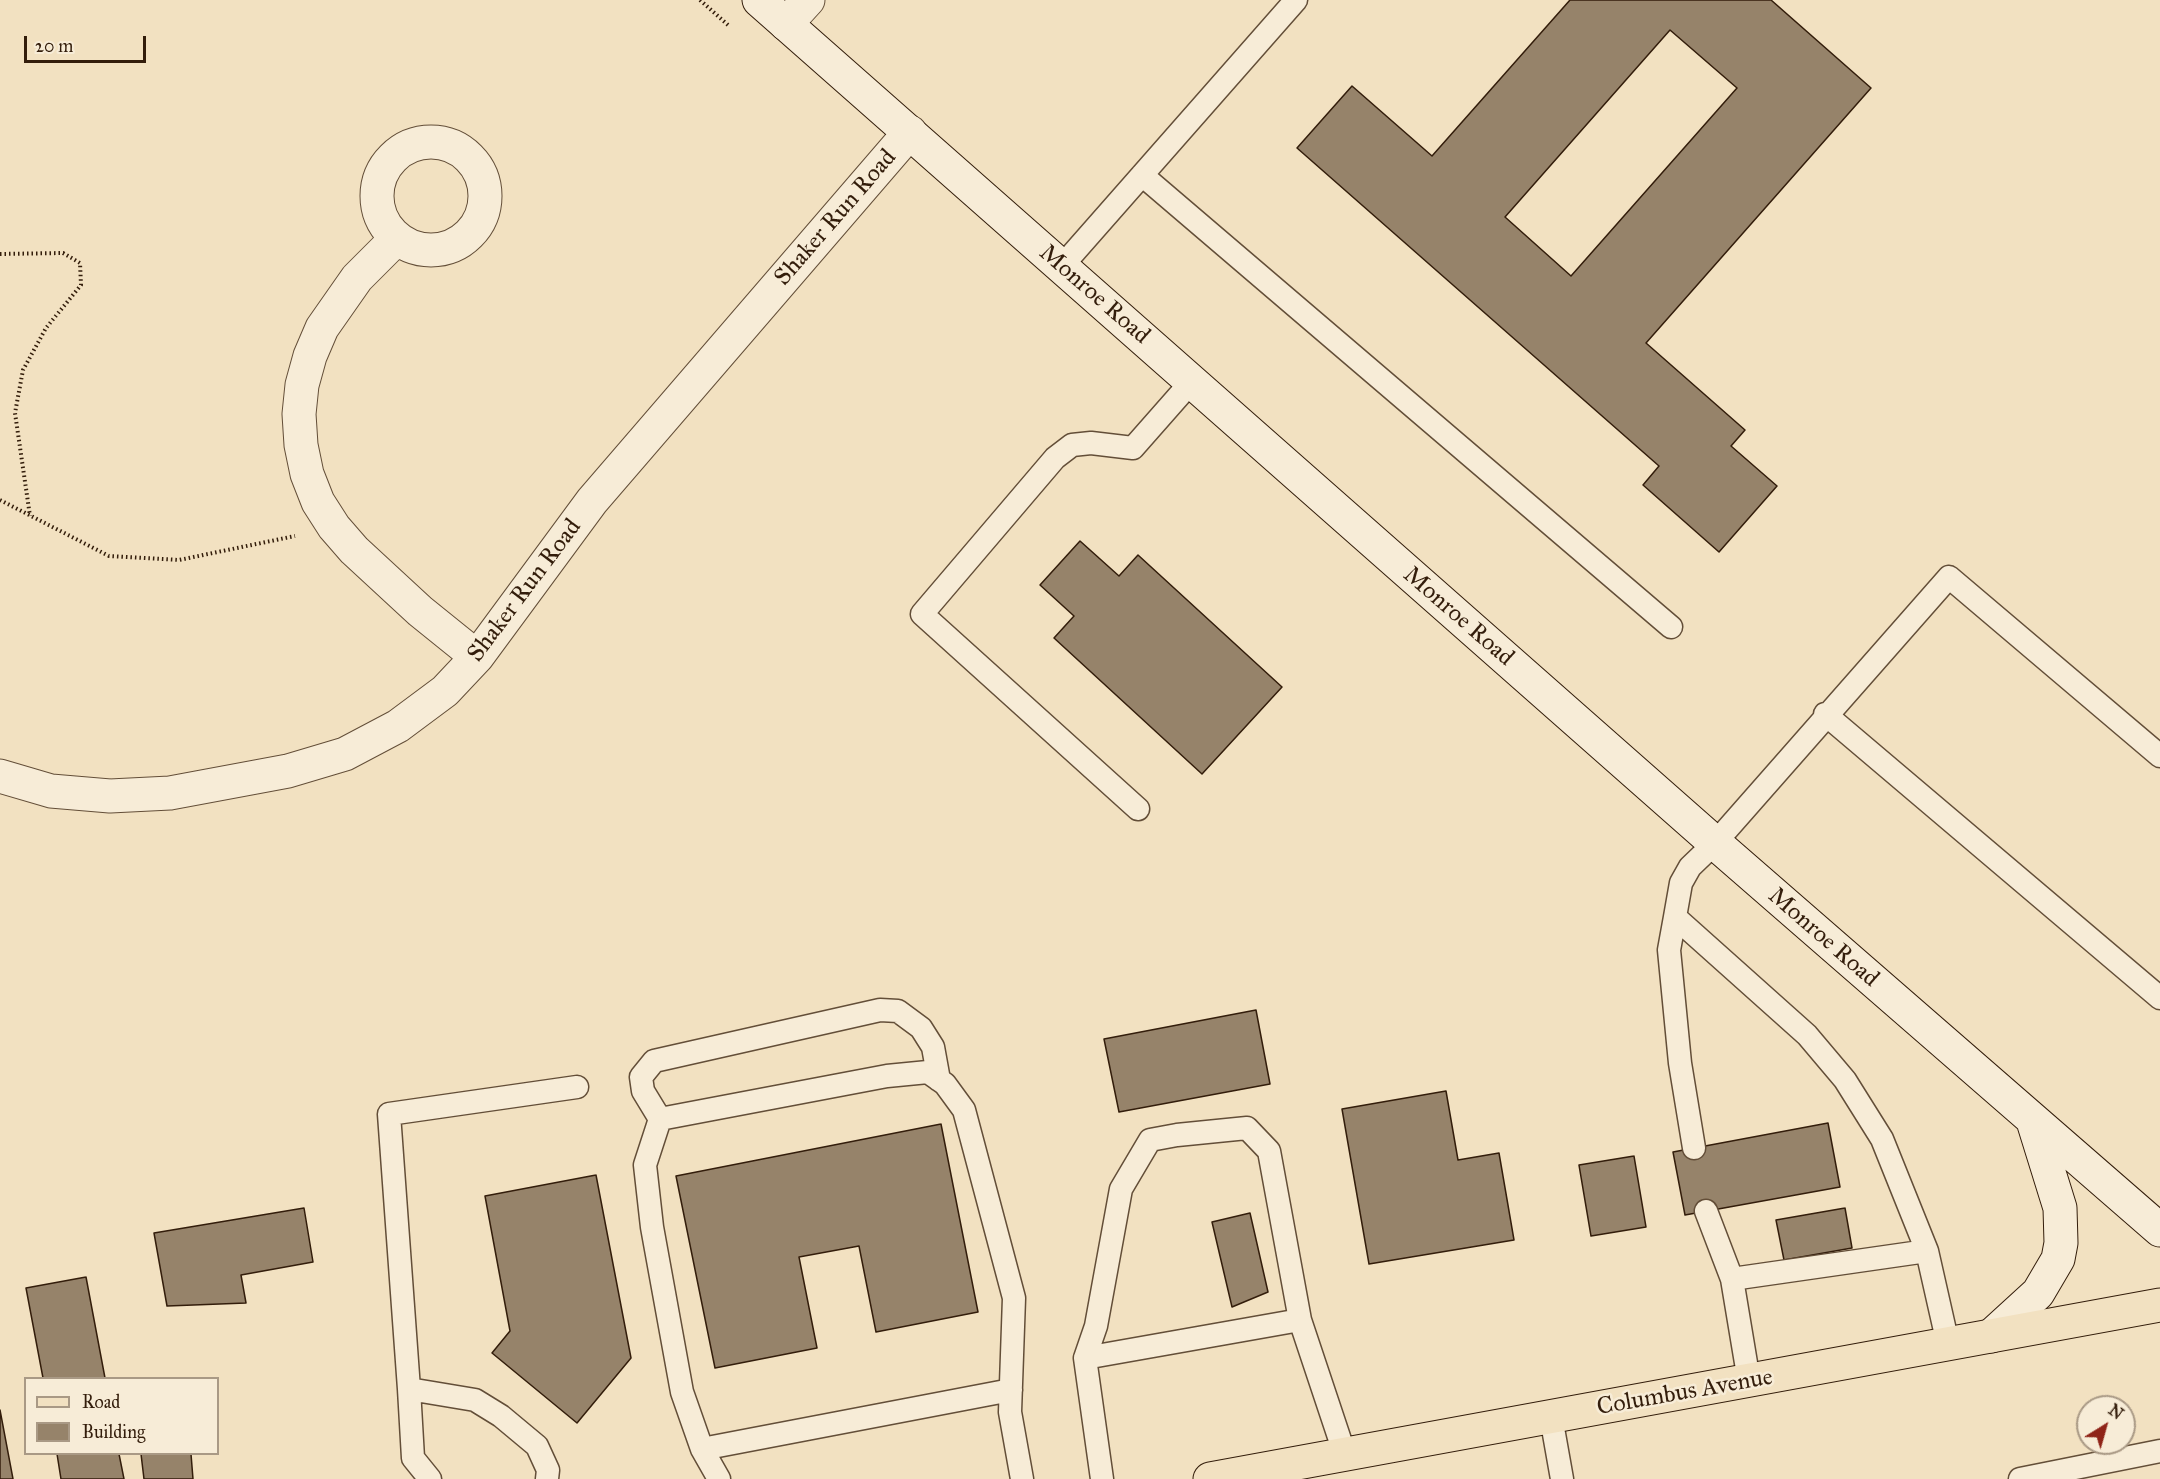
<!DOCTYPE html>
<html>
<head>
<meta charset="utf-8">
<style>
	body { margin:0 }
	#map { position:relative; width:2160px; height:1479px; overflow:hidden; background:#f2e1c1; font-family:"IM FELL Great Primer",serif }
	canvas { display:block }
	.legend { position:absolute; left:24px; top:1377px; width:195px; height:78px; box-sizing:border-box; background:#f7ecd7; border:2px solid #a99985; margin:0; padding:8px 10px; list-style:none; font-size:18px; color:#331d0b }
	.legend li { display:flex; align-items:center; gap:12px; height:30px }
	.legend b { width:30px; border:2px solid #a99985 }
	.north { position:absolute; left:2076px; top:1395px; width:60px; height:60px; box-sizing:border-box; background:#f7ecd7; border:2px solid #a99985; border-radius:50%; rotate:37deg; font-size:16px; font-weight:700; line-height:24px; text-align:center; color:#331d0b }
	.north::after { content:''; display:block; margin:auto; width:21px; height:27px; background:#8f2418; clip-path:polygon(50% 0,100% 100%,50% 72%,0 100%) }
	.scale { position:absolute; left:24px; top:36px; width:122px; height:27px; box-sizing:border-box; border:3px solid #331d0b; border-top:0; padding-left:8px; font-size:18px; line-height:21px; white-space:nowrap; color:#331d0b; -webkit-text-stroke:4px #f7ecd7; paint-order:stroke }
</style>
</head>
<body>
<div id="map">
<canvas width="2160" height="1479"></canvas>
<ul class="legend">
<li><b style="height:8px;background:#f2e1c1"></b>Road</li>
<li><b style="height:16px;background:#96836a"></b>Building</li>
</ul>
<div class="north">N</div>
<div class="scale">20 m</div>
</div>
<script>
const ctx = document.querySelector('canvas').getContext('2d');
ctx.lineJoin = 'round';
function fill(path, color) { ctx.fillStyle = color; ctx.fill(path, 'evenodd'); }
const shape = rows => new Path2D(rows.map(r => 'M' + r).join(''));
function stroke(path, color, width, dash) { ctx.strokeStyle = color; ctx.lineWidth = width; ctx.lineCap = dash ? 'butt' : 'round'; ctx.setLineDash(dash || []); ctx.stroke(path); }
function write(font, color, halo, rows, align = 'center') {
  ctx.font = font + ' "IM FELL Great Primer",serif'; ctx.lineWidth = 5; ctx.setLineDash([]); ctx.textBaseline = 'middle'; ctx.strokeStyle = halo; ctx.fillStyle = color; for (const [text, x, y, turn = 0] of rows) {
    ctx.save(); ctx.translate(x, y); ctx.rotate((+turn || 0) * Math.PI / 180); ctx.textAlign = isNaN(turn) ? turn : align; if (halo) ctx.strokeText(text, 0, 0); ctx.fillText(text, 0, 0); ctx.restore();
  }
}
const building = shape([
	[1570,0,1771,0,1871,88,1646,343,1745,430,1731,446,1777,486,1719,552,1643,485,1659,466,1297,148,1352,86,1432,156,1570,0],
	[1670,30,1737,88,1571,276,1505,217,1670,30],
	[1080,541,1119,576,1138,555,1282,687,1202,774,1054,638,1074,616,1040,585,1080,541],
	[1256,1010,1270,1084,1119,1112,1104,1039,1256,1010],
	[1446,1091,1458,1160,1499,1153,1514,1240,1369,1264,1342,1109,1446,1091],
	[1828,1123,1840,1187,1685,1215,1673,1152,1828,1123],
	[941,1124,978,1312,876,1332,859,1246,799,1257,817,1348,715,1368,676,1176,941,1124],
	[1634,1156,1646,1227,1591,1236,1579,1165,1634,1156],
	[596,1175,631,1358,577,1423,492,1353,510,1331,485,1196,596,1175],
	[304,1208,313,1262,241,1275,246,1303,167,1306,154,1233,304,1208],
	[1845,1208,1852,1248,1784,1260,1776,1220,1845,1208],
	[1250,1213,1268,1292,1232,1307,1212,1222,1250,1213],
	[86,1277,105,1378,43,1378,26,1288,86,1277],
	[0,1410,13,1479,0,1479,0,1410],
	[57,1454,119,1454,124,1479,61,1479,57,1454],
	[141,1454,191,1454,193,1479,144,1479,141,1454]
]);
fill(building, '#96836a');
stroke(building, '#331d0b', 1.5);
const lane = shape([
	[1142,175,1671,627],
	[1062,266,1296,0],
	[1825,714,2160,998],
	[1138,809,922,614,1055,458,1072,445,1091,443,1133,448,1192,381],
	[1675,917,1681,883,1690,867,1715,843,1949,577,2160,756],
	[660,1119,643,1091,641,1077,654,1061,880,1010,898,1011,921,1028,933,1047,939,1080],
	[1694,1148,1680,1063,1669,950,1675,917,1807,1035,1845,1080,1882,1139,1927,1251],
	[1706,1211,1732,1279],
	[1085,1358,1096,1326,1121,1189,1150,1140,1177,1135,1247,1128,1269,1151,1300,1320],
	[1749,1381,1732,1279,1927,1251,1948,1344],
	[409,1389,389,1114,577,1087],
	[1551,1417,1562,1479],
	[702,1449,1011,1390],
	[430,1479,413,1458,409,1389,475,1400,501,1416,537,1446,548,1470,547,1479],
	[719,1479,702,1449,682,1392,652,1227,645,1165,660,1119,887,1076,928,1072,945,1084,964,1110,1014,1298,1010,1412,1022,1479],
	[1102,1479,1085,1358,1300,1320,1345,1455],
	[2020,1479,2160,1451]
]);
const street = shape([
	[786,24,808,0],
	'377 196a54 54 0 1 1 108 0a54 54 0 1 1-108 0Z',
	[397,238,357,278,322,328,310,356,302,385,299,414,301,445,307,474,318,502,334,527,354,550,420,611,477,657],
	[0,776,51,791,110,796,170,793,288,771,345,754,398,726,445,691,477,657,592,501,910,132]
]);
const secondary = shape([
	[759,0,1715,843,2160,1230],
	[1991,1336,2038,1293,2058,1259,2061,1243,2060,1208,2033,1121]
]);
const primary = shape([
	[1210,1479,2160,1305]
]);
stroke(lane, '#634e38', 25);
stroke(street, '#634e38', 35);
stroke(secondary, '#331d0b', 35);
stroke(primary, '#331d0b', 35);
stroke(shape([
	[700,0,728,25],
	[0,254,63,253,80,263,81,285,46,328,23,370,15,413,30,516],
	[0,500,109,556,179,560,295,536]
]), '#331d0b', 4, [1.5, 3]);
stroke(lane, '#f7ecd7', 22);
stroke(street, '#f7ecd7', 33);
stroke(secondary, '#f7ecd7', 33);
stroke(primary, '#f2e1c1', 33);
write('24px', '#331d0b', '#f7ecd7', [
	["Shaker Run Road",836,218,-49],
	["Monroe Road",1094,295,41],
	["Shaker Run Road",525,591,-53],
	["Monroe Road",1458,617,41],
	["Monroe Road",1823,938,41],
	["Columbus Avenue",1685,1393,-10]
]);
</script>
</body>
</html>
